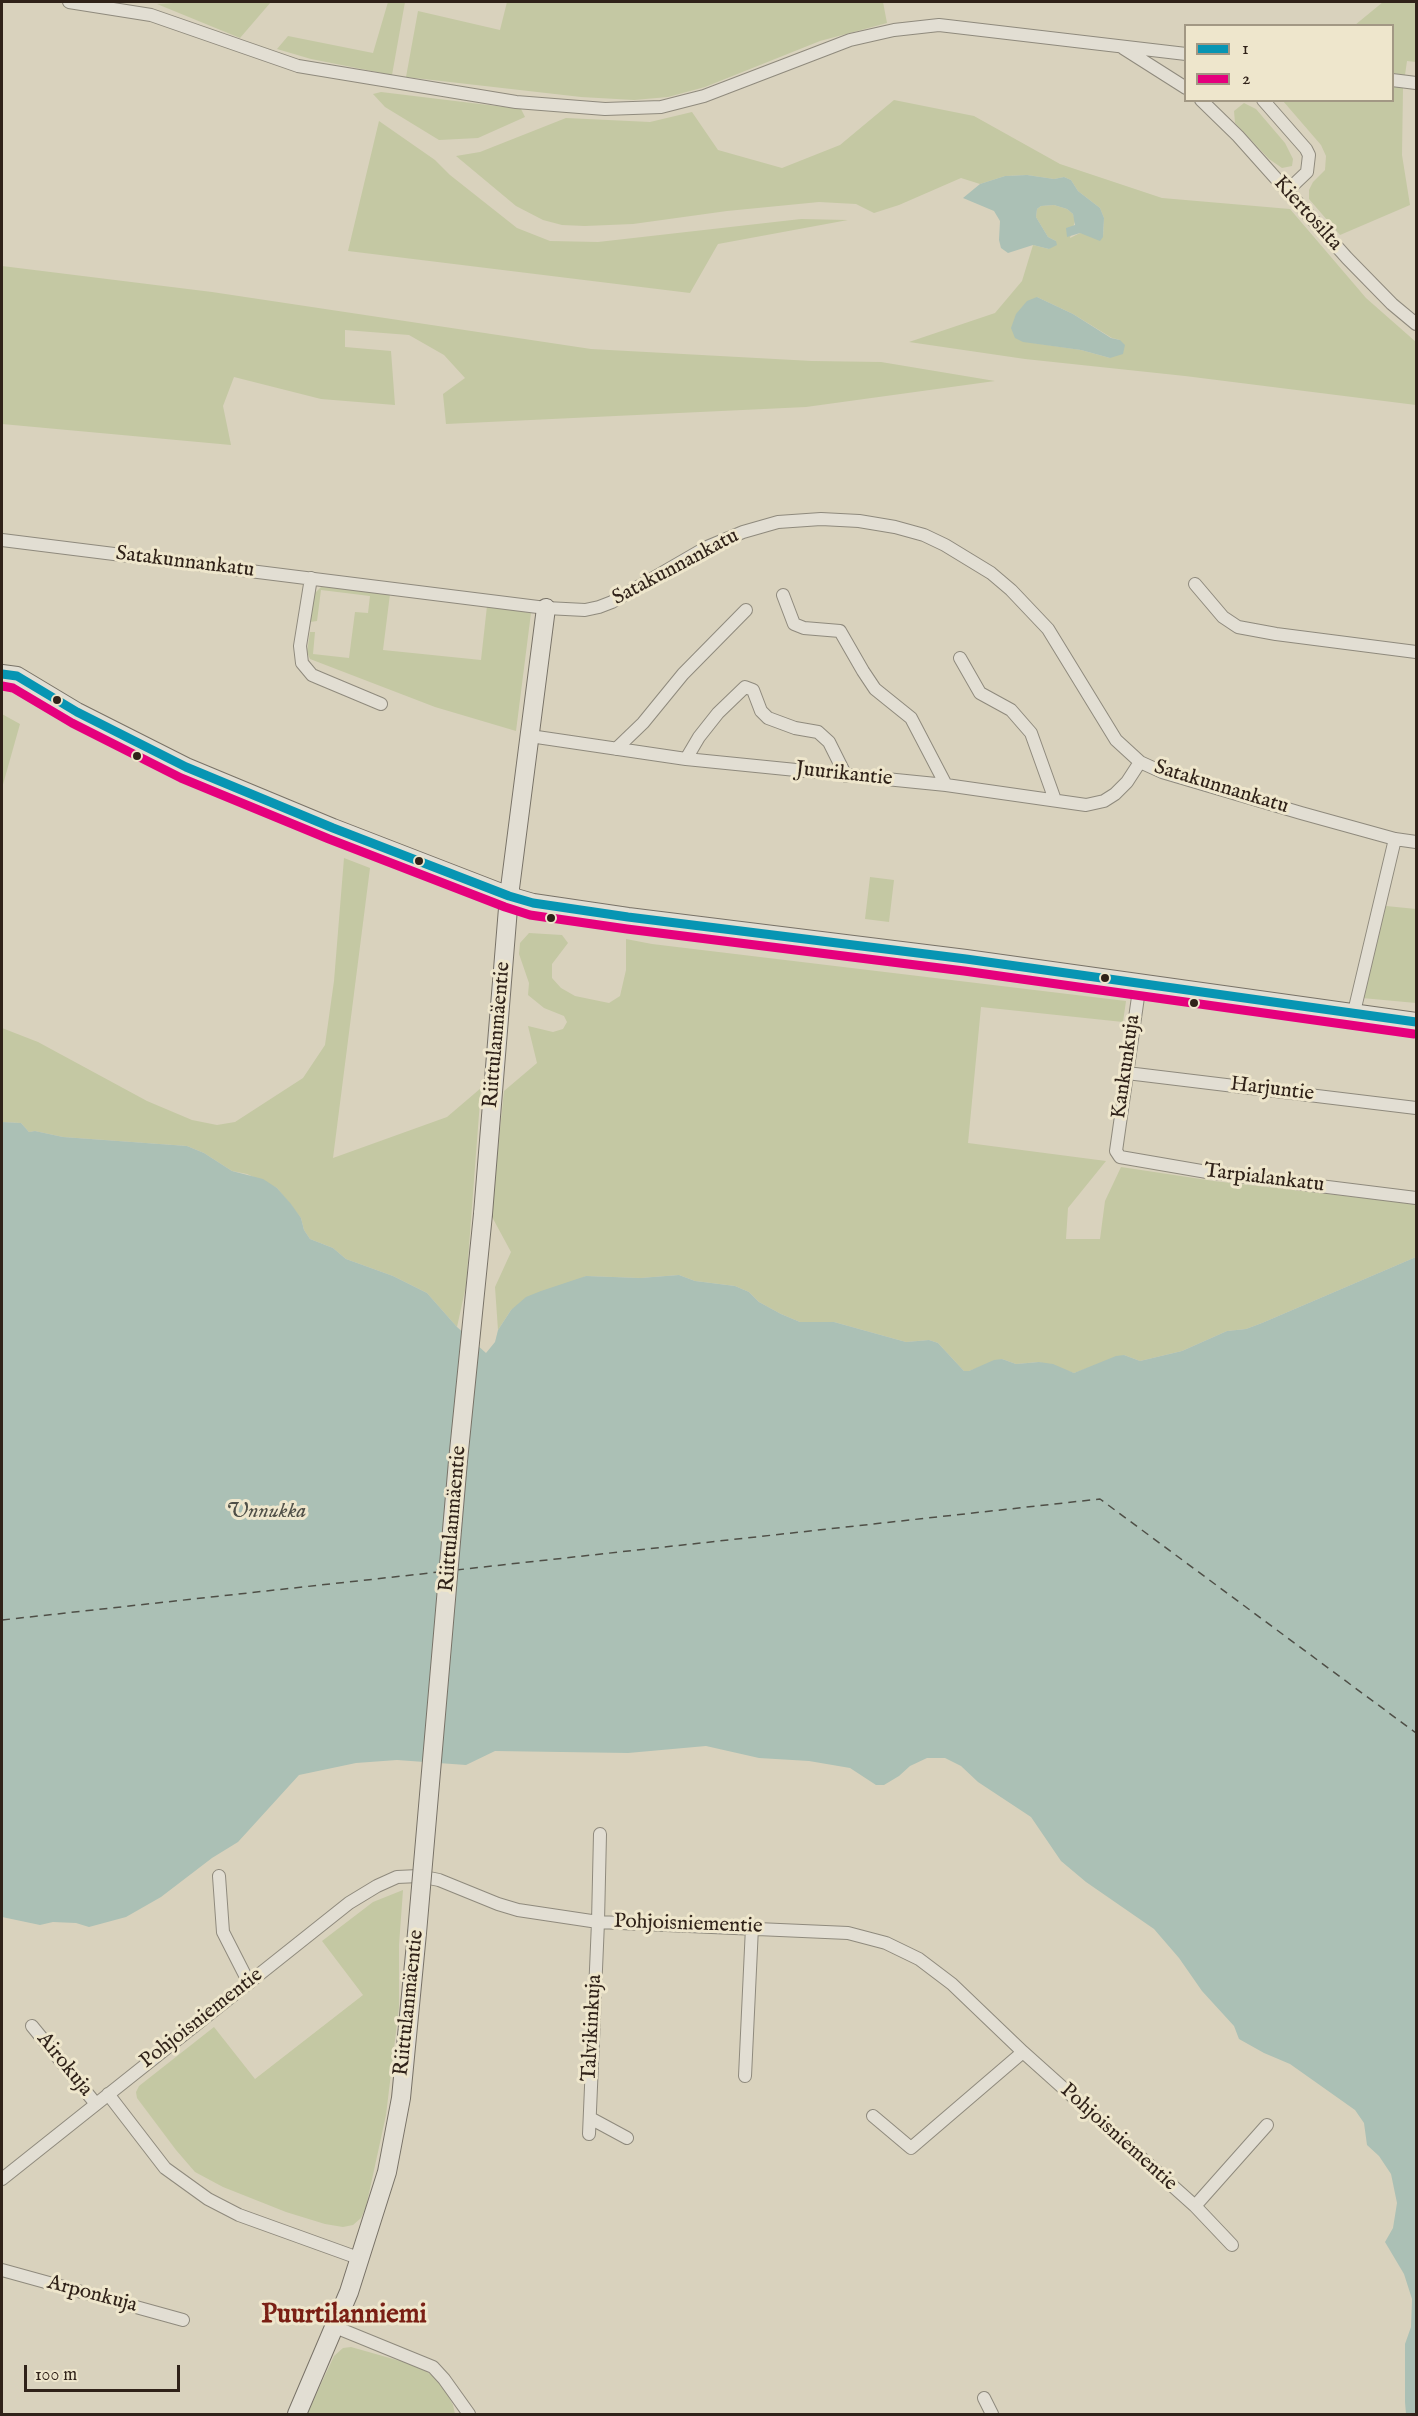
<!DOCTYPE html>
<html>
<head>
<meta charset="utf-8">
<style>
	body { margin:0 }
	#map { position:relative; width:1418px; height:2416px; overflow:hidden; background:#d9d2bd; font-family:"IM FELL English",serif }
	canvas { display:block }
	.frame { position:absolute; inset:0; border:3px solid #302219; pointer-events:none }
	.legend { position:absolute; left:1184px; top:24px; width:210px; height:78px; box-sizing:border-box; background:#eee6cc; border:2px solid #a29884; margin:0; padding:8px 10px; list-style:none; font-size:18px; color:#302219 }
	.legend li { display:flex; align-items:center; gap:12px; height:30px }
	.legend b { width:30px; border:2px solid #a29884 }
	.scale { position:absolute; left:24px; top:2365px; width:156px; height:27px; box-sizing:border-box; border:3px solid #302219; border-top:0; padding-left:8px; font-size:18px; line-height:21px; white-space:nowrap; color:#302219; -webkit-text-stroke:4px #eee6cc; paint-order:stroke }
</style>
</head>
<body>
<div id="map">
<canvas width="1418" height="2416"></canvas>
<div class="frame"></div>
<ul class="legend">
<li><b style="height:8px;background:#0795b3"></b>1</li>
<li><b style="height:8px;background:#e5007d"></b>2</li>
</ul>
<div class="scale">100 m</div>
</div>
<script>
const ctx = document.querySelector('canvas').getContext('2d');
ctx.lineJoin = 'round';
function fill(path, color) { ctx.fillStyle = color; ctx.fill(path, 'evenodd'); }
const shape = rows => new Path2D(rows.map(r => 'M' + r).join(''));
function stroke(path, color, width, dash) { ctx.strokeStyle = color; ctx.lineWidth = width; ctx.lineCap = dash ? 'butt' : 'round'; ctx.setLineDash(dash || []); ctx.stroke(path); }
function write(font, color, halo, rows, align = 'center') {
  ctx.font = font + ' "IM FELL English",serif'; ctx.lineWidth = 6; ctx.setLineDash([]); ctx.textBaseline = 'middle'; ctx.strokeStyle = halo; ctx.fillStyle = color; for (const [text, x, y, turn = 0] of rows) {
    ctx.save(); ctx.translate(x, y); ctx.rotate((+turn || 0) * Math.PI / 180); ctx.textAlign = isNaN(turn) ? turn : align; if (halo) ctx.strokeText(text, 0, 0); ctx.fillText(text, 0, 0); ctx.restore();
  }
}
fill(shape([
	[191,2,271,2,240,38,157,4],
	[388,2,405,2,392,75,311,59,277,49,288,36,373,53],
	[507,2,883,2,887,23,820,41,705,87,668,97,634,100,581,97,406,77,418,11,500,30],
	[1383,2,1416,2,1416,62,1407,61,1405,75,1393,73,1392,26,1355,25],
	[1393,86,1403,88,1402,155,1410,205,1340,235,1309,199,1309,190,1313,182,1325,170,1326,156,1321,145,1283,101,1392,100],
	[381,92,521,109,525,117,478,138,439,140,385,107,373,94],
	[894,100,974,116,1060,164,1162,198,1290,209,1366,298,1416,342,1416,405,1185,376,1025,359,909,342,995,313,1022,281,1033,245,1049,249,1056,241,1048,237,1036,217,1037,209,1041,206,1054,205,1067,209,1073,214,1075,221,1070,238,1080,233,1103,237,1104,218,1100,208,1078,191,1071,180,1064,177,1054,179,1027,175,1005,176,980,184,961,178,899,205,874,213,856,204,819,202,727,211,633,224,585,226,562,225,543,220,516,206,456,156,480,152,566,118,650,122,692,112,718,150,782,168,840,145],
	[1037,297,1073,314,1112,338,1120,340,1110,358,1081,350,1034,343],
	[1244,103,1256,109,1285,143,1293,159,1292,166,1282,168,1269,159,1235,123,1234,111],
	[379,121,435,160,450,175,517,228,550,241,598,242,801,219,848,220,718,244,690,293,348,251],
	[2,266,212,292,591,349,812,361,881,362,995,381,806,407,446,424,443,394,465,378,444,355,409,335,345,330,345,347,391,351,395,405,321,399,234,377,223,406,231,445,2,424],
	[322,586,390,594,383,650,481,660,487,606,531,613,516,731,435,707,310,659,307,652,310,632,315,632,313,654,349,658,355,612,368,613,370,596,321,590,317,621,310,622,314,594],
	[2,714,20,724,2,788],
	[344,858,370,868,333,1158,447,1117,481,1088,466,1286,457,1327,427,1293,393,1276,346,1259,333,1248,310,1239,304,1230,301,1218,277,1188,247,1174,232,1171,204,1153,187,1146,63,1137,35,1131,29,1132,21,1123,2,1122,2,1028,38,1042,147,1101,192,1120,217,1125,235,1122,303,1078,325,1045,334,981],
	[870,877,894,880,889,922,865,919],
	[1386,906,1416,909,1416,1003,1362,998],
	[529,933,562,935,568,943,552,964,552,978,561,988,575,996,609,1003,620,996,626,970,626,939,652,944,1126,1001,1123,1022,981,1007,968,1143,1106,1161,1068,1208,1066,1239,1100,1239,1105,1201,1121,1167,1214,1181,1416,1204,1416,1257,1262,1323,1246,1329,1227,1331,1182,1351,1140,1361,1124,1355,1074,1373,1039,1362,1016,1364,1002,1359,969,1371,964,1371,938,1343,929,1340,906,1342,834,1322,800,1322,781,1314,759,1302,749,1292,735,1286,695,1281,679,1275,640,1278,586,1276,511,1310,498,1330,495,1287,511,1252,491,1215,504,1091,537,1063,528,1026,553,1032,563,1029,567,1022,564,1016,544,1008,528,995,529,983,519,954,520,943],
	[403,1890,399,1945,399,2007,386,2115,366,2207,361,2218,353,2225,343,2227,325,2224,286,2212,223,2187,195,2172,176,2150,137,2098,136,2092,139,2086,214,2027,255,2079,363,1995,322,1941,373,1902],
	[351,2347,418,2366,433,2376,445,2390,453,2405,455,2414,307,2414,334,2356,343,2348]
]), '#c4c8a3');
fill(shape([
	[1027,175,1054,179,1064,177,1071,180,1078,191,1100,208,1104,218,1103,237,1100,241,1080,233,1067,237,1066,228,1075,225,1073,214,1067,209,1054,205,1041,206,1037,209,1036,217,1048,237,1056,241,1057,245,1049,249,1033,245,1008,253,1001,248,999,240,1000,221,994,211,963,198,980,184,1005,176],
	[1037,297,1073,314,1111,338,1120,340,1125,345,1123,354,1110,358,1081,350,1023,342,1015,338,1011,328,1016,314,1027,301],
	[2,1122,21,1123,29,1132,35,1131,63,1137,187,1146,204,1153,232,1171,263,1179,277,1188,291,1204,301,1218,304,1230,310,1239,333,1248,346,1259,393,1276,427,1293,457,1327,486,1353,495,1342,498,1330,511,1310,526,1297,541,1291,586,1276,640,1278,679,1275,695,1281,735,1286,749,1292,759,1302,781,1314,800,1322,834,1322,906,1342,929,1340,938,1343,964,1371,969,1371,994,1360,1002,1359,1016,1364,1039,1362,1053,1364,1074,1373,1116,1356,1124,1355,1140,1361,1182,1351,1227,1331,1246,1329,1262,1323,1416,1257,1416,2414,1406,2414,1405,2402,1405,2344,1411,2327,1412,2299,1404,2274,1385,2242,1393,2228,1397,2203,1391,2174,1379,2156,1367,2145,1364,2123,1355,2110,1290,2064,1264,2053,1239,2039,1234,2026,1202,1991,1179,1958,1154,1929,1086,1882,1061,1861,1031,1817,978,1782,961,1766,945,1758,927,1758,910,1766,899,1776,884,1785,876,1785,850,1768,809,1761,759,1758,706,1746,628,1753,495,1751,466,1765,397,1760,356,1763,299,1775,238,1842,212,1858,161,1897,126,1917,89,1927,76,1923,53,1922,40,1925,2,1917]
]), '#abc0b5');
stroke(shape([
	[456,1570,1100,1499,1416,1733],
	[2,1620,439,1572]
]), '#4f4f47', 1.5, [8, 6]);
const street = shape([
	[69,2,151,15,298,66,516,102,605,109,661,107,704,96,850,40,894,30,939,25,1186,54],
	[1123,48,1186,88],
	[1392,80,1416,83],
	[1201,100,1238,136,1347,258,1392,304,1416,324],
	[1263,100,1306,149,1309,155,1307,172,1287,191],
	[2,540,546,608,585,610,599,607,612,602,707,547,743,532,778,522,821,519,859,521,895,527,924,535,945,545,991,573,1011,590,1048,629,1116,740,1140,762,1162,772,1301,813,1395,839,1416,842],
	[311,578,300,646,302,663,312,675,319,678,381,704],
	[1195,584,1223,617,1238,627,1276,634,1416,652],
	[783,595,794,624,804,628,840,631,863,671,875,689,911,718,946,785],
	[960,658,980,693,1011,710,1031,733,1055,800],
	[530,736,686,759,946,785,1086,805,1104,801,1115,794,1127,782,1140,762],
	[616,749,643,723,683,674,746,610],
	[686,759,699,737,718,713,745,687,753,690,761,711,768,718,795,728,818,732,829,742,846,776],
	[1140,983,1116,1151,1120,1157,1207,1172,1416,1198],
	[1354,1012,1395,839],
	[1127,1073,1416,1108],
	[219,1876,223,1932,249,1983],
	[32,2026,96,2104],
	[745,2076,752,1927],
	[108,2094,165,2168,208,2199,239,2215,361,2259],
	[873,2116,911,2148,1023,2052],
	[590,2118,627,2138],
	[589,2134,598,1922,600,1834],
	[2,2179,349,1903,377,1886,397,1877,419,1876,439,1880,498,1904,518,1910,598,1922,848,1933,886,1943,919,1959,952,1984,1023,2052,1195,2206,1232,2245],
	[1195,2206,1267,2125],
	[2,2270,183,2320],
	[335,2327,433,2367,444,2379,469,2414],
	[984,2398,992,2414]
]);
const secondary = shape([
	[2,674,17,676,77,712,186,767,333,828,509,896,533,903,628,917,966,959,1416,1022],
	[483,1214,509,896,546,608],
	[297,2414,349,2292,387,2172,401,2098,417,1933]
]);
stroke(street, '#8f8a7d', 14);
stroke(secondary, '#787267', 20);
stroke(street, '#e2ded3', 12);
stroke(secondary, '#e2ded3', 18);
const secondaryBridge = shape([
	[417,1933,458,1461,483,1214]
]);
stroke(secondaryBridge, '#787267', 20, []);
stroke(secondaryBridge, '#e2ded3', 18);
stroke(shape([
	[2,674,17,676,77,712,186,767,333,828,509,896,533,903,628,917,966,959,1416,1022]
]), '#0795b3', 9);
stroke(shape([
	[2,686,13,688,72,723,181,778,329,839,505,907,530,915,627,929,964,971,1414,1034]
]), '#e5007d', 9);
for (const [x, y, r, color] of [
	[57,700,5,"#302219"],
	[137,756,5,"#302219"],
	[419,861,5,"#302219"],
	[551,918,5,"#302219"],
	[1105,978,5,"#302219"],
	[1194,1003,5,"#302219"]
]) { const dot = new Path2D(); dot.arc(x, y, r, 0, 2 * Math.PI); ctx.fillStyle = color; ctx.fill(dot); stroke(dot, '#eee6cc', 2); }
write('21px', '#302219', '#eee6cc', [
	["Kiertosilta",1307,214,48],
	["Satakunnankatu",185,563,7],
	["Satakunnankatu",676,568,-28],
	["Juurikantie",844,775,6],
	["Satakunnankatu",1221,788,17],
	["Riittulanmäentie",498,1035,-85],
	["Kankunkuja",1127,1067,-82],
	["Harjuntie",1272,1090,7],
	["Tarpialankatu",1264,1179,7],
	["Riittulanmäentie",454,1519,-85],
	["Pohjoisniementie",688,1925,2],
	["Riittulanmäentie",410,2003,-84],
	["Pohjoisniementie",202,2019,-38],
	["Talvikinkuja",593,2028,-87],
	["Airokuja",64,2065,51],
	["Pohjoisniementie",1118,2138,42],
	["Arponkuja",92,2295,15]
]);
write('italic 22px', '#4f4f47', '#eee6cc', [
	["Unnukka",266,1512]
]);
write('bold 27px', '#7a1f14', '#eee6cc', [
	["Puurtilanniemi",344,2316]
]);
</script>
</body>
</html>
